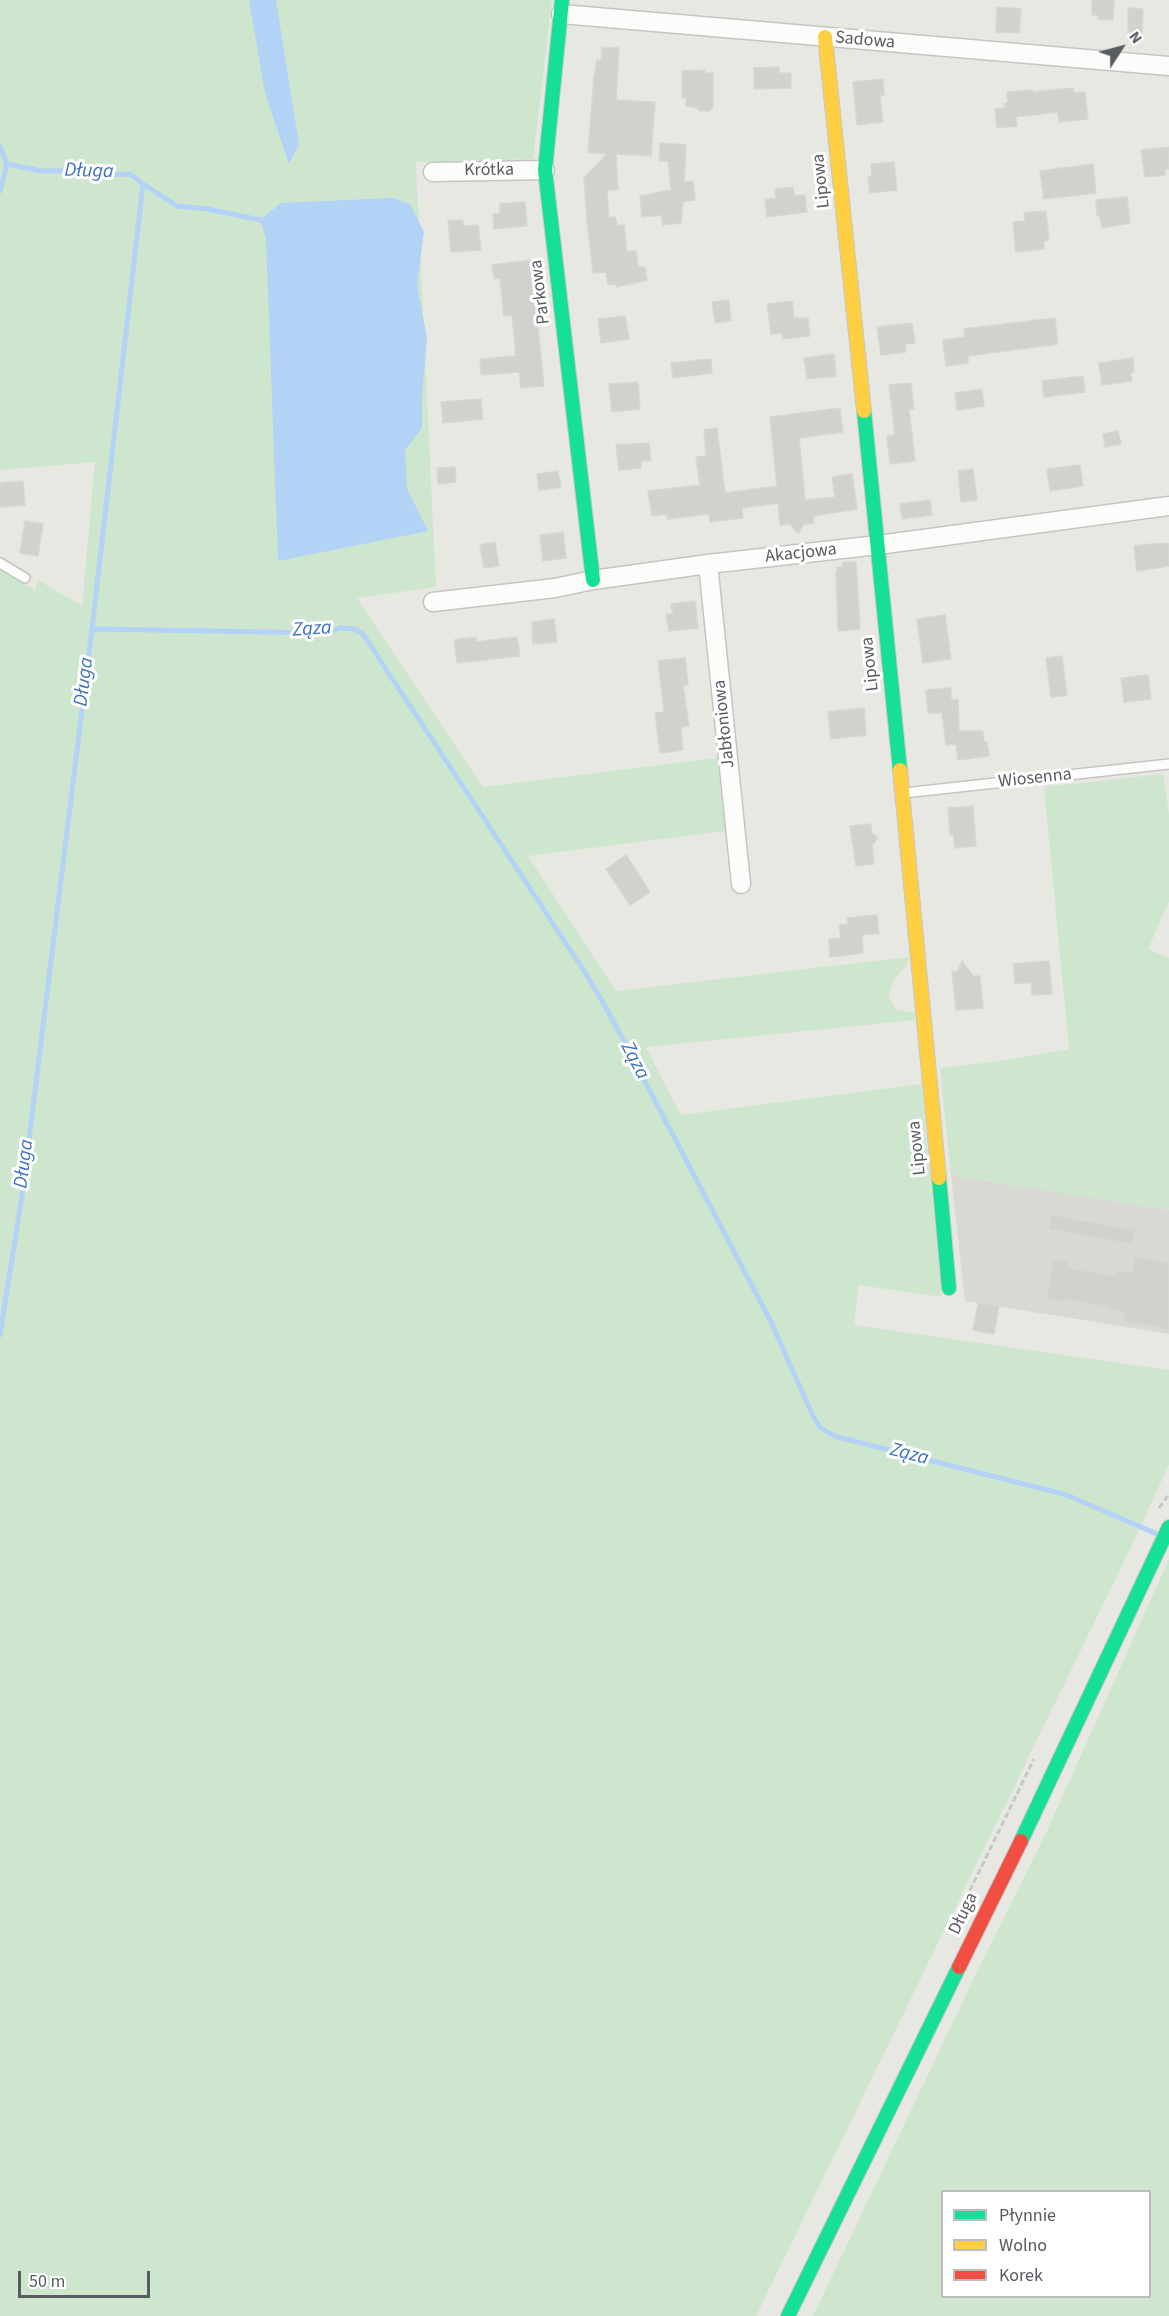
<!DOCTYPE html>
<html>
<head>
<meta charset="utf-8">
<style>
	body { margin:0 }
	#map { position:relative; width:1169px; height:2316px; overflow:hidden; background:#e8e8e2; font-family:"Source Sans 3",sans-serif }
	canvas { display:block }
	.legend { position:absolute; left:941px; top:2190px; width:210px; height:108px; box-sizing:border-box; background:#fff; border:2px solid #bcbdbf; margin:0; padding:8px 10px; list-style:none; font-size:18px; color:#585b60 }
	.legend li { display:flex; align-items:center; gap:12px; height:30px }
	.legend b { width:30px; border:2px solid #bcbdbf }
	.north { position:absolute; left:1091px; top:18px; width:60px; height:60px; -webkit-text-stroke:4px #fff; paint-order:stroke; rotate:54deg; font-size:16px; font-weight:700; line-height:24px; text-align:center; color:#585b60 }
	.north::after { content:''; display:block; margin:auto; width:21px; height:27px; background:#585b60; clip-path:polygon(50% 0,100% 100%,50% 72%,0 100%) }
	.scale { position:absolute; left:18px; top:2271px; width:132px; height:27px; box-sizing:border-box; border:3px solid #585b60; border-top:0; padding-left:8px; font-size:18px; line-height:21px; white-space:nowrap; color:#585b60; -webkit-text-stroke:4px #fff; paint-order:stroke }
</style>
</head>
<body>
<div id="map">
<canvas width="1169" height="2316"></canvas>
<ul class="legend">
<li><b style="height:8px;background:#16e098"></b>Płynnie</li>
<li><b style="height:8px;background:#ffcf43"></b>Wolno</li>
<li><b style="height:8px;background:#f24e42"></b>Korek</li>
</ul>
<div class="north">N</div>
<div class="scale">50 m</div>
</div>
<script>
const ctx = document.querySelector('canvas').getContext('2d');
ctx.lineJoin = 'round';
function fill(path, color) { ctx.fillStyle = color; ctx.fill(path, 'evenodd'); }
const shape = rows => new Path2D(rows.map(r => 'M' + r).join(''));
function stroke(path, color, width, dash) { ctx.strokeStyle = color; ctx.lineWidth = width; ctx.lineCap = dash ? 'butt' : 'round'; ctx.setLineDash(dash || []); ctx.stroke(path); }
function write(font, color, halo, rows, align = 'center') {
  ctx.font = font + ' "Source Sans 3",sans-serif'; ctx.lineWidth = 6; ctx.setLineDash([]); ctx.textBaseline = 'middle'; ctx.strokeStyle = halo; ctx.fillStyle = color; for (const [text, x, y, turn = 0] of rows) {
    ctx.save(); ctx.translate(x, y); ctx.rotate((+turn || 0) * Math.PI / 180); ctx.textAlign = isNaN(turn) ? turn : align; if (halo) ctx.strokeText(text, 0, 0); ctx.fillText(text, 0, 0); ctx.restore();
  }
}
fill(shape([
	[951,1175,1169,1210,1169,1334,965,1301]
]), '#d9d9d3');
fill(shape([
	[0,0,552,0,533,159,416,162,436,587,357,598,483,787,717,758,726,831,528,856,616,991,909,957,906,966,895,979,890,988,889,998,897,1010,915,1013,915,1020,646,1047,681,1115,921,1084,942,1297,859,1285,854,1325,1169,1370,1169,1464,1136,1537,756,2316,0,2316,0,570,35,590,38,580,82,606,95,462,0,470],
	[1163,774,1169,814,1169,901,1148,949,1169,958,1169,1210,951,1175,940,1068,1001,1061,1069,1049,1044,787],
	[1169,1559,1169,2316,813,2316,973,1980,1046,1833],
	[942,2192,1150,2192,1150,2296,942,2296]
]), '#cfe6ce');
fill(shape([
	[249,0,276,0,299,145,289,164,265,93],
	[392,198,410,204,424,232,417,285,427,338,422,397,422,428,405,450,407,489,428,531,278,561,266,239,260,220,281,203]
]), '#b2d2f6');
stroke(shape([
	[0,147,7,164,41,171,95,170,112,175,130,174,143,184,92,629,22,1196,0,1335],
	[143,184,177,206,208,209,260,220],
	[0,191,7,164],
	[92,629,327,633,340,628,354,629,363,634,586,974,609,1013,771,1322,813,1416,820,1427,834,1436,1067,1495,1157,1534]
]), '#b2d2f6', 5);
const building = shape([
	[1092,0,1114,0,1113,20,1098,19,1098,15,1092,15,1092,0],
	[997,7,1021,9,1019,33,996,32,997,7],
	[1128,8,1143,9,1142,33,1128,32,1128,8],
	[602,47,619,48,616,100,655,102,651,156,616,154,618,190,607,190,609,218,615,217,617,226,624,225,627,252,636,251,638,267,645,267,647,280,617,287,616,284,608,285,606,272,593,273,587,220,584,178,607,154,588,152,594,78,597,60,601,60,602,47],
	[779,67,779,73,791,73,791,88,754,89,754,68,779,67],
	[705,70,705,73,713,73,713,107,709,111,700,111,695,107,686,106,686,98,682,98,682,71,705,70],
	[883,79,884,95,880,95,883,122,857,125,853,82,883,79],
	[1073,88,1074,93,1085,92,1088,119,1059,122,1058,112,1016,117,1017,126,997,128,995,109,1005,108,1004,104,1008,103,1007,92,1033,90,1033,92,1073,88],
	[660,143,686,145,684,182,693,181,695,200,683,202,681,223,663,225,661,215,642,217,640,196,671,190,668,161,659,161,660,143],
	[1169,147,1169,169,1165,169,1165,175,1145,177,1141,150,1169,147],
	[894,162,897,190,870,193,868,177,872,177,871,164,894,162],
	[1093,164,1096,193,1044,199,1040,171,1093,164],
	[793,187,794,196,805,195,807,212,767,217,765,199,776,198,775,189,793,187],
	[1127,197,1130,223,1102,228,1100,218,1097,215,1096,200,1127,197],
	[525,202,527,226,494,229,493,214,500,213,500,204,525,202],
	[1046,211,1049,240,1044,241,1044,249,1016,252,1013,222,1025,221,1024,213,1046,211],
	[463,220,463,226,478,225,481,250,451,252,448,221,463,220],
	[531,260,544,386,521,388,519,372,481,375,480,359,516,356,512,315,504,316,500,278,494,279,492,265,531,260],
	[729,300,731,321,715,323,712,302,729,300],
	[792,301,794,318,808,318,810,336,783,339,782,333,771,334,767,304,792,301],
	[625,316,629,339,601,343,598,319,625,316],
	[1055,318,1058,344,968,356,968,363,946,366,943,340,965,337,964,329,1055,318],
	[912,323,915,343,905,344,906,352,881,355,877,327,912,323],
	[834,354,836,376,807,379,804,358,834,354],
	[1133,358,1134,372,1130,373,1132,381,1102,385,1099,363,1133,358],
	[711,359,712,373,673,378,671,363,711,359],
	[1083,376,1085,392,1044,397,1042,381,1083,376],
	[638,382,640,409,612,412,609,384,638,382],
	[911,383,914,409,909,409,915,461,890,464,887,436,895,435,889,385,911,383],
	[982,389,984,406,957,410,955,393,982,389],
	[481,399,483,419,443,423,441,402,481,399],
	[840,408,843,432,799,438,805,500,835,497,832,477,852,474,857,509,813,516,814,523,804,524,798,534,790,524,780,525,778,503,742,508,743,518,710,522,709,514,668,519,667,514,652,516,648,491,700,485,696,457,706,456,704,430,717,428,725,493,777,486,770,417,840,408],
	[1118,431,1121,444,1105,447,1103,434,1118,431],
	[649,443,651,460,641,461,641,468,619,470,616,445,649,443],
	[1080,465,1083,486,1050,491,1047,469,1080,465],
	[455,467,456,482,438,484,437,468,455,467],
	[973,469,977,500,961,502,958,471,973,469],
	[558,471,561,487,539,490,537,474,558,471],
	[23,481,25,505,0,507,0,483,23,481],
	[930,500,932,515,902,519,900,504,930,500],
	[25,521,43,524,38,556,20,553,25,521],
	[563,532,566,558,543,561,540,535,563,532],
	[495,542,499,566,484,568,480,545,495,542],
	[1161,543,1169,544,1169,566,1137,571,1134,546,1161,543],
	[843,562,856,562,860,629,838,631,836,571,838,571,837,567,843,567,843,562],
	[695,601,698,628,669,631,666,614,673,614,671,604,695,601],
	[945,615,951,659,923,663,917,619,945,615],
	[554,619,557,642,533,644,532,622,554,619],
	[476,637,476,642,517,637,520,656,457,663,454,640,476,637],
	[1062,656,1067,695,1051,697,1046,658,1062,656],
	[685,658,688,685,683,685,689,726,681,727,683,750,660,753,655,713,664,712,658,661,685,658],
	[1148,675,1151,699,1124,702,1121,678,1148,675],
	[951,688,951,700,958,700,959,731,983,731,984,742,987,742,989,756,958,760,956,744,946,745,942,713,928,713,926,690,951,688],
	[864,708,866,735,831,739,828,712,864,708],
	[973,806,976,846,955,848,953,834,950,835,948,808,973,806],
	[871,824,872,833,878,838,872,845,874,864,856,866,850,826,871,824],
	[626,855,650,892,630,905,606,869,626,855],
	[877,915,879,933,862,935,863,953,830,957,829,939,841,938,839,925,848,924,847,918,877,915],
	[962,961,973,976,980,976,983,1008,956,1010,952,972,958,971,962,961],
	[1049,961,1052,994,1032,995,1031,982,1015,984,1013,964,1049,961],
	[1052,1215,1135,1230,1132,1244,1049,1229,1052,1215],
	[1135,1256,1169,1263,1169,1329,1123,1321,1125,1312,1109,1309,1109,1307,1063,1299,1063,1302,1047,1299,1053,1259,1069,1262,1068,1268,1115,1276,1116,1270,1132,1273,1135,1256],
	[978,1303,999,1306,994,1334,973,1330,978,1303]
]);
fill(building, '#d2d1cd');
stroke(building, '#d8d6d1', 1.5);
const lane = shape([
	[0,563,25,578],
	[904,793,1169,764]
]);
const street = shape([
	[561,14,1169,66],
	[433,172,545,170],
	[708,564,741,884],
	[433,602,555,588,593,580,708,564,878,545,1169,506]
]);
const fast = shape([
	[562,0,545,170,593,580],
	[864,411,900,770],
	[939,1178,949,1288],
	[1021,1841,1169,1527],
	[788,2316,959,1967]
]);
const slow = shape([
	[825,37,864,411],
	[900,770,939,1178]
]);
const jam = shape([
	[959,1967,1021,1841]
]);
stroke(lane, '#c4c5c3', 12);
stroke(street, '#c4c5c3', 21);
stroke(fast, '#c5c7c5', 16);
stroke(slow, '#c5c7c5', 16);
stroke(jam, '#c5c7c5', 16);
stroke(shape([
	[1159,1508,1169,1494],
	[954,1923,1034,1759]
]), '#c4c9c6', 3, [6, 3]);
stroke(lane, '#fcfcfb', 9);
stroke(street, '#fcfcfb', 18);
stroke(fast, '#16e098', 14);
stroke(slow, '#ffcf43', 14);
stroke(jam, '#f24e42', 14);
write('18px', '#585b60', '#fff', [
	["Sadowa",865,41,5],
	["Krótka",489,171,-1],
	["Lipowa",822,181,-96],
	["Parkowa",541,292,-97],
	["Akacjowa",801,554,-6],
	["Lipowa",871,664,-96],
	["Jabłoniowa",725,724,-96],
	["Wiosenna",1035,779,-6],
	["Lipowa",918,1148,-96],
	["Długa",964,1914,-64]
]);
write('italic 20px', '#3e71c2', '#fff', [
	["Długa",89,172,2],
	["Ząza",312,630,-4],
	["Długa",85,682,-83],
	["Ząza",634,1061,62],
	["Długa",25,1164,-83],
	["Ząza",909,1455,14]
]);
</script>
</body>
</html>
